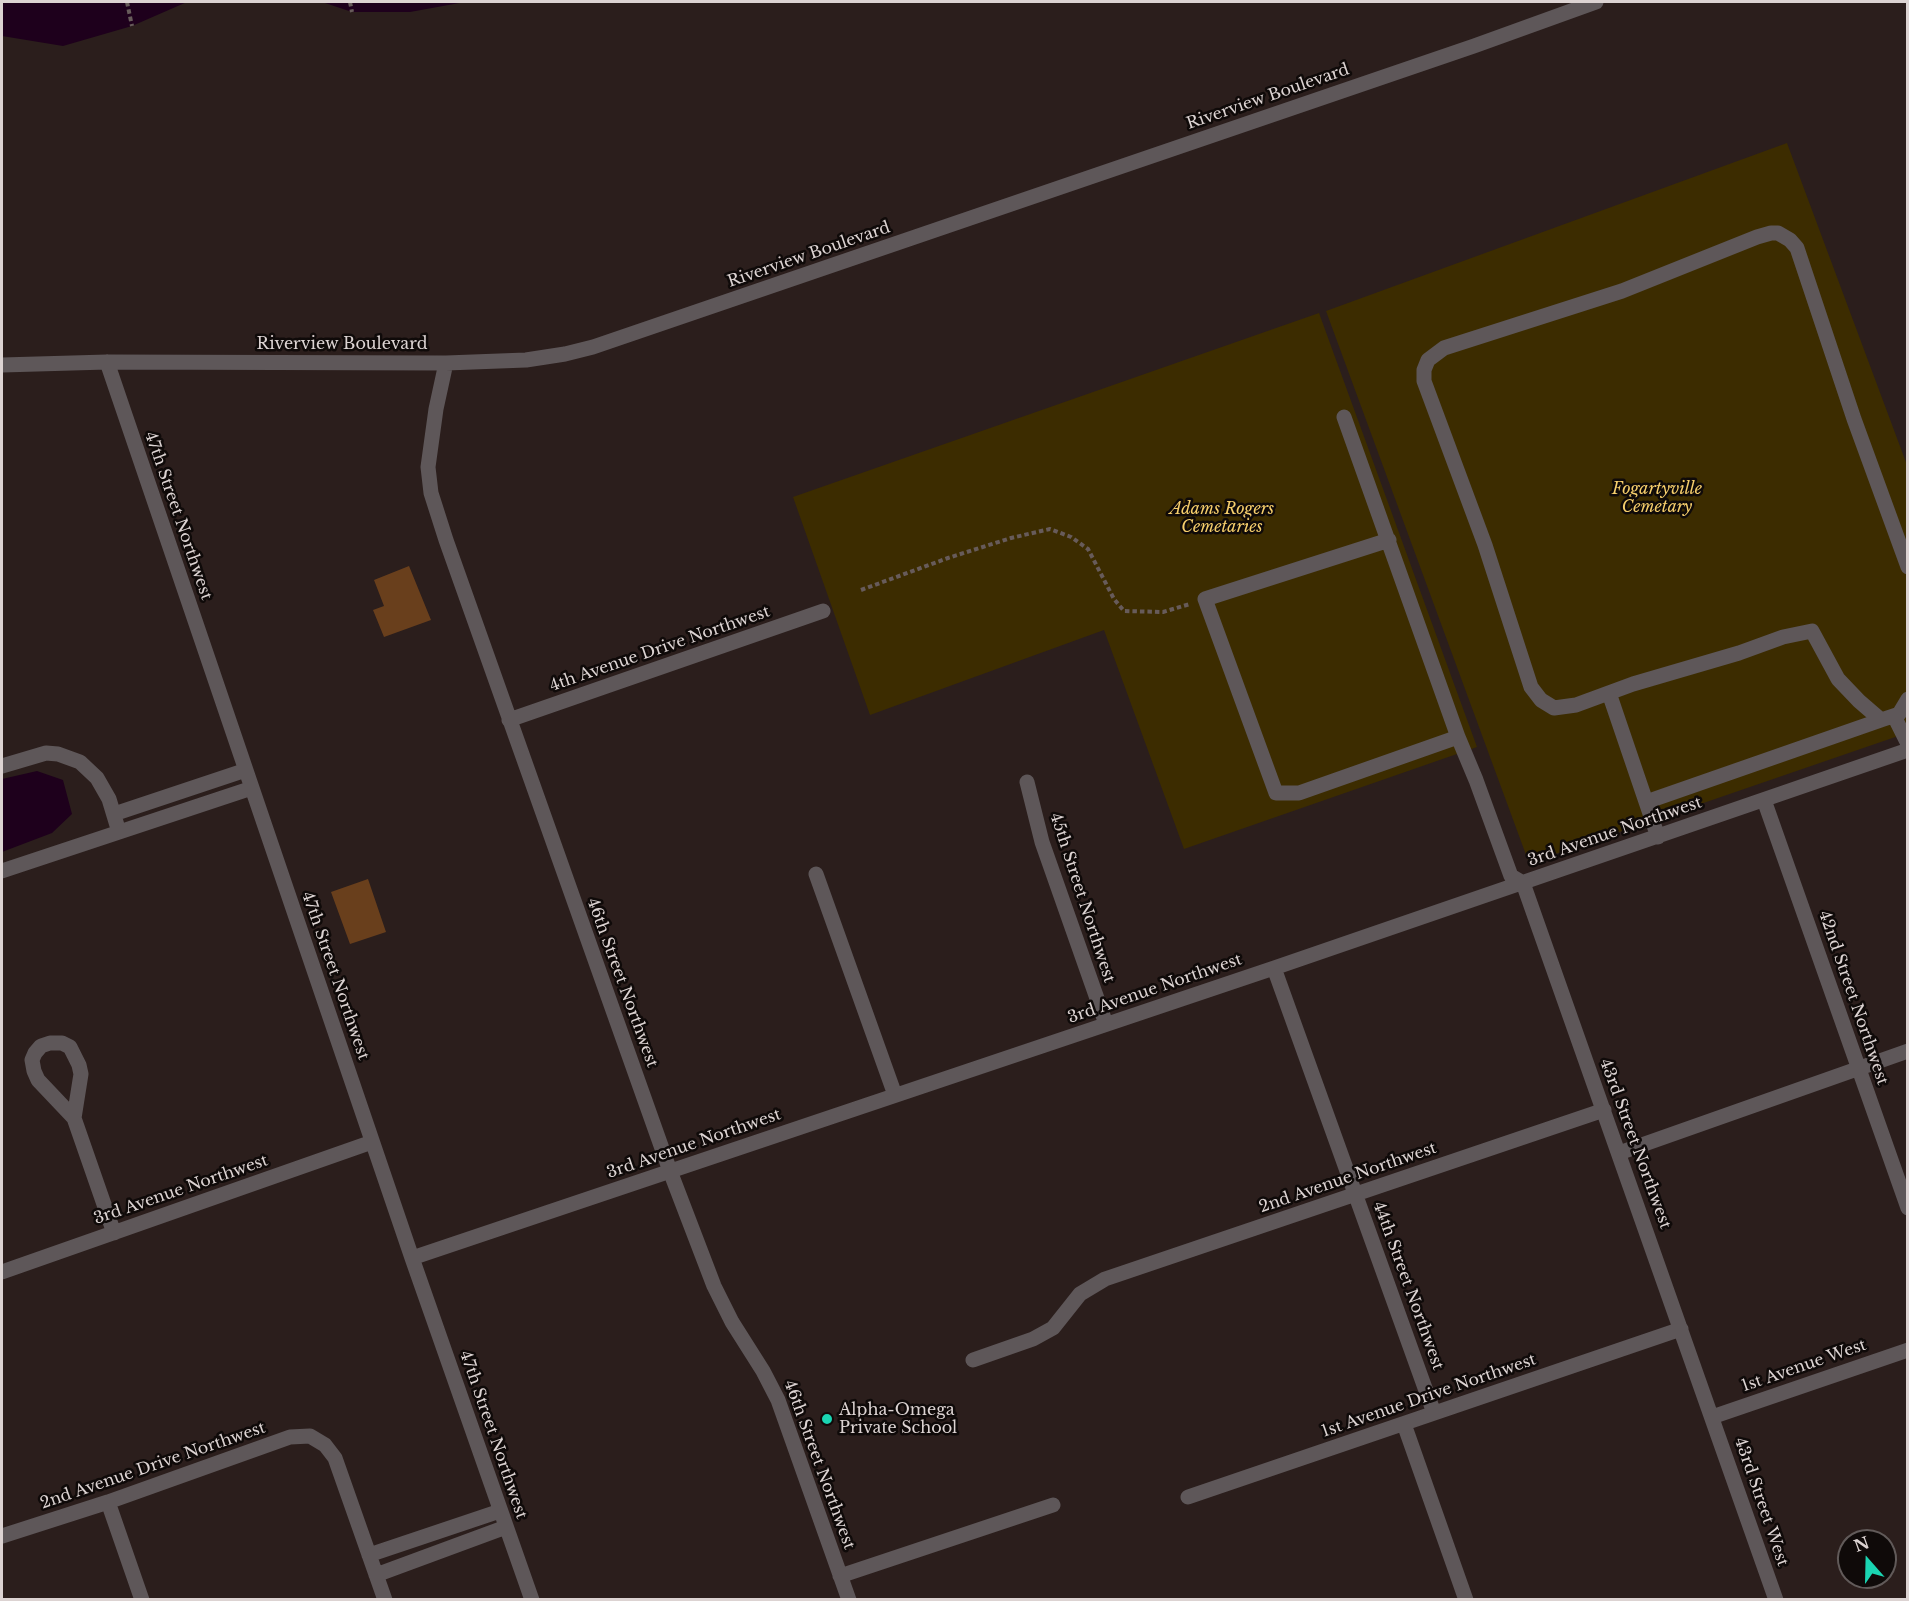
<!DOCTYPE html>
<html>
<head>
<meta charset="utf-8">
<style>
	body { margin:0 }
	#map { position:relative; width:1909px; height:1601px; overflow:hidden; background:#2b1e1c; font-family:"Libre Baskerville",serif }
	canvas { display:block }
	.frame { position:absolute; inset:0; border:3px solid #dcd3d2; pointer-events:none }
	.north { position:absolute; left:1837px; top:1529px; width:60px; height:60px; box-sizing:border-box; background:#0f0a09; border:2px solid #615a59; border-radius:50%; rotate:340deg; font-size:16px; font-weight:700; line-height:24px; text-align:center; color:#dcd3d2 }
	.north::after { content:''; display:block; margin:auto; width:21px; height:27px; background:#1ad5b2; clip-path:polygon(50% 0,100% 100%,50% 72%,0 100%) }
</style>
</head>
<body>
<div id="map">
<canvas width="1909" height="1601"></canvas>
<div class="frame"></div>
<div class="north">N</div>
</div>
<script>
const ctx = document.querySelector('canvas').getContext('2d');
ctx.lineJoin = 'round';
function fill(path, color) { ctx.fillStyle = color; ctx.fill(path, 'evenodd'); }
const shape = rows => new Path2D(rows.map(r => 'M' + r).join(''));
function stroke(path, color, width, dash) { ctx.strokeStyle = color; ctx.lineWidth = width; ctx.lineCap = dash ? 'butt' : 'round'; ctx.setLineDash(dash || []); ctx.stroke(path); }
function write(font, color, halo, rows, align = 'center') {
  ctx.font = font + ' "Libre Baskerville",serif'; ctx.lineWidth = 5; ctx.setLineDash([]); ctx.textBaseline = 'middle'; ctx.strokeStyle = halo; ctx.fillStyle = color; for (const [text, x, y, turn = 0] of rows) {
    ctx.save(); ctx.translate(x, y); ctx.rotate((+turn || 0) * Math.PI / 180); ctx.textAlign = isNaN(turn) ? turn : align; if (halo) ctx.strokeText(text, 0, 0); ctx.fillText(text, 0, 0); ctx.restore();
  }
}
fill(shape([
	[1787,143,1907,465,1907,733,1529,863,1326,311],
	[1319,313,1477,747,1184,849,1104,630,870,715,793,497]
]), '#3c2c00');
fill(shape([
	[2,2,187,2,132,26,63,46,2,36],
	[322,2,465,2,410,12,352,12],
	[37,771,63,780,72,814,52,833,2,852,2,779]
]), '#1e001c');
fill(shape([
	[409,566,431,620,384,637,373,610,384,606,374,580],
	[368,879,386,932,350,944,331,892]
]), '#693f1c');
stroke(shape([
	[127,2,132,26],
	[350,2,352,12],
	[861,590,948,558,1011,538,1050,529,1071,537,1088,549,1114,599,1124,611,1163,612,1190,604]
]), '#675b5a', 4, [4.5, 3]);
stroke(shape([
	[107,362,412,1258,532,1600],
	[446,363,436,409,428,467,431,493,446,540,670,1171,714,1286,732,1322,763,1371,778,1400,849,1600],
	[2,365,107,362,446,363,526,360,565,354,593,347,1474,46,1596,2],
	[1344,417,1458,737,1476,780,1511,876,1523,883],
	[1389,540,1205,599,1276,793,1299,793,1458,737],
	[1908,567,1854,419,1797,248,1790,240,1778,233,1771,233,1757,237,1622,291,1444,348,1428,360,1424,370,1424,381,1485,545,1531,687,1541,700,1554,708,1576,705,1633,684,1739,653,1783,637,1812,631,1838,679,1859,701,1881,720,1899,714,1908,699],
	[1609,693,1658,837],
	[1894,716,1908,744],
	[509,720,823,611],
	[2,766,46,753,58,754,80,762,97,778,109,799,119,832],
	[1027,782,1042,842,1106,1024],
	[1764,800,1908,1208],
	[1646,802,1881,720],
	[114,814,246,770],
	[2,871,252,788],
	[816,874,895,1095],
	[1523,883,1776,1600],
	[1274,968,1434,1413],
	[74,1118,38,1080,34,1071,32,1060,35,1053,41,1046,50,1043,62,1043,70,1047,79,1065,81,1074,74,1118,114,1233],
	[1619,1153,1908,1051],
	[412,1258,1274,968,1908,750],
	[2,1272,372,1142],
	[973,1360,1033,1339,1053,1328,1080,1294,1105,1279,1604,1110],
	[1712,1417,1908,1350],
	[1404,1424,1466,1600],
	[1188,1497,1681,1329],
	[108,1502,142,1600],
	[2,1536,108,1502,290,1437,310,1436,325,1445,335,1458,385,1600],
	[369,1555,500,1511],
	[376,1575,506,1527],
	[840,1576,1053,1505]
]), '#5e5759', 15);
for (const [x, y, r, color] of [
	[827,1419,6,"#1ad5b2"]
]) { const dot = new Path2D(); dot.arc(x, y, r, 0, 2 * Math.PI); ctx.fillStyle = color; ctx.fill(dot); stroke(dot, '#0f0a09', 2); }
write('16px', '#dcd3d2', '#0f0a09', [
	["Riverview Boulevard",1268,97,-19],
	["Riverview Boulevard",809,255,-19],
	["Riverview Boulevard",342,344],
	["47th Street Northwest",178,516,71],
	["4th Avenue Drive Northwest",660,649,-19],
	["3rd Avenue Northwest",1615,832,-19],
	["45th Street Northwest",1082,898,72],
	["47th Street Northwest",335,976,71],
	["46th Street Northwest",622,983,70],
	["3rd Avenue Northwest",1155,989,-19],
	["42nd Street Northwest",1853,998,71],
	["3rd Avenue Northwest",694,1144,-19],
	["43rd Street Northwest",1635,1144,70],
	["2nd Avenue Northwest",1348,1178,-19],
	["3rd Avenue Northwest",181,1190,-19],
	["44th Street Northwest",1408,1286,70],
	["1st Avenue West",1804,1366,-19],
	["1st Avenue Drive Northwest",1429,1396,-19],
	["47th Street Northwest",493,1435,71],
	["46th Street Northwest",819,1465,70],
	["2nd Avenue Drive Northwest",153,1466,-19],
	["43rd Street West",1761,1502,71]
]);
write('italic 16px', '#f7cf6c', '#0f0a09', [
	["Fogartyville",1657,489],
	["Cemetary",1657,507],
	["Adams Rogers",1222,509],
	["Cemetaries",1222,527]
]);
write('16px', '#dcd3d2', '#0f0a09', [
	["Alpha-Omega",839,1410],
	["Private School",839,1428]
], 'left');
</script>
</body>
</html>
